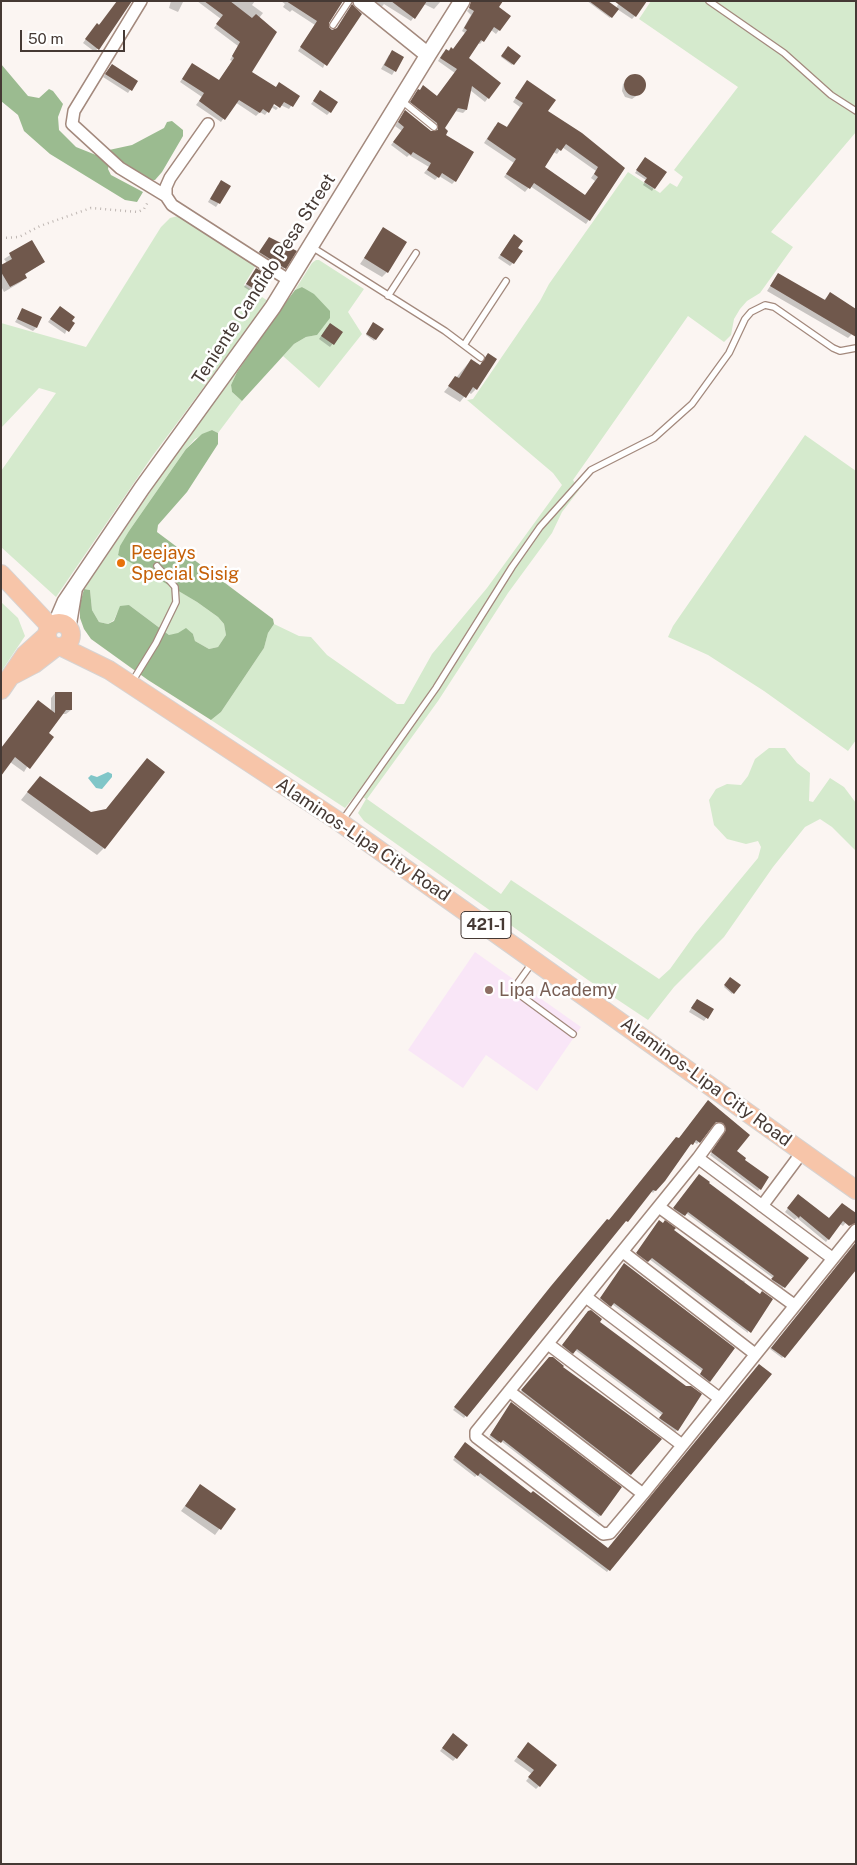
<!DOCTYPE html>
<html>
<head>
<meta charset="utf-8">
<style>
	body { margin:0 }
	#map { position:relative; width:857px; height:1865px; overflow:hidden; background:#fbf5f2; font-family:"Public Sans",sans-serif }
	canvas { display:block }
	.frame { position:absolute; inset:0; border:2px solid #453934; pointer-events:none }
	.scale { position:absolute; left:20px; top:30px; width:105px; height:22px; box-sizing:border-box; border:2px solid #453934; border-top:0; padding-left:6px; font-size:15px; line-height:18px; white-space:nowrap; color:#453934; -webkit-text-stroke:4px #fff; paint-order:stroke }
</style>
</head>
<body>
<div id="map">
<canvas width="857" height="1865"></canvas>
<div class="frame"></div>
<div class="scale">50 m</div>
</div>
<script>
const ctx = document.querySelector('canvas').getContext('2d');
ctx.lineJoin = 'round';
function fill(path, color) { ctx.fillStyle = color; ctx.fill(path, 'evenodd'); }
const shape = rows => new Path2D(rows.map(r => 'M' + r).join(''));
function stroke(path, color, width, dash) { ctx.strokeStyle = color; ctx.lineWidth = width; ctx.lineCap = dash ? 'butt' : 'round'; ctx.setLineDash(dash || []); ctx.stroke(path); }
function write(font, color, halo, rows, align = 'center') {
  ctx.font = font + ' "Public Sans",sans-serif'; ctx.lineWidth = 5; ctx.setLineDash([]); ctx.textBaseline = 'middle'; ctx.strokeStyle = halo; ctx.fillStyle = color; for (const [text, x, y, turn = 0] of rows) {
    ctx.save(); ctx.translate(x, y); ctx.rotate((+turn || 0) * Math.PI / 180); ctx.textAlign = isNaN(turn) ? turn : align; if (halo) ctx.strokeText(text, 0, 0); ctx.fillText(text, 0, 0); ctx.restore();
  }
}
fill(shape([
	[475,952,581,1027,537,1091,486,1055,463,1088,408,1050]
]), '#f9e6f7');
fill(shape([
	[651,1,856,1,856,132,771,232,793,247,760,293,747,301,740,309,734,319,731,335,724,342,688,316,573,480,579,490,562,512,552,533,508,593,438,701,367,799,501,894,511,880,659,979,670,969,695,934,758,858,761,847,758,841,746,844,727,839,714,825,709,800,716,789,727,784,741,785,748,776,755,759,769,748,785,748,797,763,810,773,809,801,813,802,830,778,844,787,856,803,856,851,832,827,820,819,805,827,773,867,724,937,674,987,648,1020,588,980,364,821,358,813,366,799,357,793,345,808,211,720,221,712,264,648,268,633,274,624,299,636,311,637,327,655,397,704,404,704,432,654,487,588,562,485,553,473,467,400,473,399,540,301,549,284,628,172,660,193,670,183,677,187,683,177,674,170,738,87,639,19],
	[178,216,256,265,244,285,268,301,151,458,56,597,1,547,1,471,56,393,39,388,1,428,1,323,86,347,161,227,170,218],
	[316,260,319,260,364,289,348,312,362,334,319,388,283,356,294,344,306,337,317,335,303,287,295,290,312,263],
	[237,372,231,385,232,392,242,401,218,433,212,430,195,439,186,449,129,531,118,554,197,602,218,617,224,624,226,635,218,647,209,649,195,641,193,634,169,635,129,605,117,613,114,620,108,624,99,622,92,610,90,590,84,589,189,435],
	[805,435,856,471,856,740,848,751,764,691,708,655,668,637,673,626],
	[1,602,18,618,25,636,1,672]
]), '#d5eacd');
fill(shape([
	[1,64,28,96,39,98,49,89,53,91,63,104,58,117,59,130,76,147,96,155,109,150,132,145,164,128,167,122,172,121,183,130,183,136,162,172,155,180,150,180,132,170,121,160,114,160,109,164,108,169,111,175,143,192,137,202,125,200,50,154,24,131,18,115,1,101],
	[302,287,314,294,330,311,330,318,317,335,306,337,294,344,242,401,232,392,231,385,237,372,283,306,295,290],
	[212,430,218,433,218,444,187,492,158,525,157,532,273,619,274,624,268,633,264,648,221,712,211,720,148,680,91,639,84,629,80,618,80,604,84,589,90,590,92,610,99,622,108,624,114,621,120,606,129,605,169,635,178,633,186,628,193,634,195,641,209,649,218,647,226,635,224,624,218,617,197,602,118,555,120,546,129,531,186,449,202,434]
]), '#9bbb90');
fill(shape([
	[108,772,112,774,112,777,102,789,96,788,88,778,91,775,97,777]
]), '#80c6c8');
fill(shape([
	[171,1,183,2,178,12,169,8],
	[197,1,255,1,252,5,263,13,259,18,250,72,275,88,279,84,298,96,289,109,270,100,268,102,278,108,276,110,271,107,265,115,260,112,256,116,235,102,221,122,196,105,202,97,180,82,189,68,219,81,232,61,230,60,238,46,214,28,221,19],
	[281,1,341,1,328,23,329,30,336,29,349,9,323,68,298,51,315,25,292,10,290,12,283,7,285,4],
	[369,1,441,1,434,9,424,4,411,21,384,4,380,9],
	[475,1,497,7,510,16,496,34,491,30,480,44,478,43,467,59,499,83,485,102,470,90,466,110,463,113,455,111,443,129,455,181,452,184,439,176,435,180,424,173,429,167,409,155,407,157,391,145,402,131,395,126,403,114,431,132,435,131,434,126,408,105,415,94,436,97,455,73,438,61,443,53,451,49,453,50,465,33,462,31,471,15,467,11],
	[587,1,606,1,616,8,620,1,635,16,632,19,617,9,610,18],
	[130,2,95,52,83,43,94,28],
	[508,48,520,56,512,65,501,57],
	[389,55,403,58,392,75,381,69],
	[112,65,136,81,128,93,103,77],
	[633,76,640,77,644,84,642,92,632,99,625,97,622,91,623,84],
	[524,85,547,112,624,169,586,224,530,186,525,192,504,177,514,163,484,143,495,126,506,128,520,107,513,102],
	[562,147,596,171,591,178,595,181,585,196,543,167,553,152,557,154],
	[320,92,330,112,327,115,311,104],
	[643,161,665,172,652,191,643,185,646,180,635,173],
	[218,185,229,187,216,207,208,202],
	[384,229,387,272,382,277,360,264],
	[269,238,282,247,285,244,295,251,282,271,257,255],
	[511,239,516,248,513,263,510,266,498,258],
	[32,241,44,262,24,275,26,277,21,282,4,292,1,286,1,266,7,263,4,259],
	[256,270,262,288,259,291,255,289,252,292,244,287],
	[778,274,824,300,830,294,852,334,848,338,767,291],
	[23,309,36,328,33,331,15,322],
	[57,310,70,322,65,334,48,322],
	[372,325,382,329,374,341,366,335],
	[327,327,342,332,330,347,319,339],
	[488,355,476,389,471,394,468,392,460,402,444,392,471,360,480,366],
	[55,693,71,710,66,714,61,714,47,733,24,772,10,762,51,711,51,698],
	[33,785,91,813,105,811,104,848,97,855,21,800],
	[730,978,739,985,732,994,724,987],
	[694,1003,712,1010,704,1021,689,1012],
	[706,1104,748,1135,735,1151,760,1189,758,1191,710,1155,725,1133,721,1124,713,1124,697,1144,694,1142,689,1146,664,1180,653,1193,651,1191,627,1221,623,1222,464,1418,453,1410,549,1290,678,1140],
	[698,1177,808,1258,782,1289,771,1281,773,1278,686,1213,682,1217,673,1210],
	[796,1198,829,1220,854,1213,843,1226,840,1224,826,1242,797,1218,795,1220,785,1212],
	[657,1223,673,1231,737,1279,745,1281,744,1283,748,1333,649,1259,646,1263,636,1255],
	[856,1243,856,1268,782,1358,770,1349],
	[623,1267,733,1348,708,1383,699,1376,702,1371,612,1304,609,1307,599,1300],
	[586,1314,598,1322,677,1430,676,1432,658,1420,662,1415,575,1350,571,1355,561,1347],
	[548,1360,561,1368,660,1439,628,1476,520,1393],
	[770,1374,607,1572,477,1475,475,1477,453,1460,463,1446,608,1549],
	[510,1405,620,1488,599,1517,501,1441,498,1443,489,1437],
	[200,1486,234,1509,215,1535,181,1511],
	[450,1738,456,1758,453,1761,440,1751],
	[528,1744,539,1786,536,1789,526,1781,532,1774,514,1761]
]), '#0003');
fill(shape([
	[117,1,132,1,99,50,85,39,97,23,99,25],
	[204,1,230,1,252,18,256,14,277,32,252,72,276,87,279,82,300,96,293,107,284,102,280,108,274,104,269,113,263,109,260,113,239,100,225,120,199,101,204,93,182,79,192,63,219,80,234,58,232,56,240,42,216,24,223,15],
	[286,1,343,1,329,23,329,27,332,30,337,28,352,4,362,14,327,66,300,47,317,21],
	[391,1,427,1,415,19],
	[471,1,503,1,499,7,511,16,500,31,494,27,484,42,481,40,469,58,501,83,489,99,472,86,467,110,458,108,445,128,448,131,446,135,474,152,456,182,442,173,439,178,427,170,431,163,413,152,411,155,393,142,404,127,398,122,405,110,431,131,438,130,437,123,410,102,418,89,420,90,423,85,437,96,457,69,440,58,446,49,449,51,451,47,453,49,467,30,464,28,474,11,469,8],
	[589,1,608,1,619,9,612,18],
	[614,1,647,1,636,17],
	[508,46,521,56,514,65,501,56],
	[392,50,404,57,396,72,384,65],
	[112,64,138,81,132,91,105,74],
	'624 85a11 11 0 1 1 22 0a11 11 0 1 1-22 0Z',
	[527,80,556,100,548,111,582,133,625,168,590,221,534,183,530,189,506,174,516,159,487,139,498,122,507,127,523,103,515,98],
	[566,144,598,167,594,174,598,177,585,195,545,167,557,148,561,151],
	[320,90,338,102,331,113,313,101],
	[645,157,667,172,655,189,644,182,647,178,636,170],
	[221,180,231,186,220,204,210,199],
	[383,227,407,242,388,273,364,258],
	[514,234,523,241,518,248,523,251,514,264,500,255],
	[269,237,297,251,286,269,259,252],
	[32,240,45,262,25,274,27,278,10,287,1,272,1,265,12,259,9,253],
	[256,268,271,277,263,289,258,286,256,290,246,284],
	[778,273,825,300,830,292,856,309,856,337,770,286],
	[60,306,75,317,72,321,75,323,69,332,50,319],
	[22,308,42,317,37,328,17,319],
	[373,322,384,329,376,340,366,334],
	[330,323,343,332,334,345,321,336],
	[488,353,497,359,477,390,473,387,466,398,448,386,455,376,459,378,471,359,480,365],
	[55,692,72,692,72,710,66,710,49,733,54,737,30,769,15,757,1,776,1,748,38,700,55,713],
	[147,758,165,772,105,849,27,792,40,776,91,812,106,809],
	[730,977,741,985,734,994,724,985],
	[697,999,714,1009,708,1019,691,1008],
	[708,1100,750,1135,737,1151,746,1158,745,1160,769,1177,761,1190,711,1152,726,1130,723,1123,716,1122,700,1143,696,1140,693,1145,691,1144,665,1181,656,1191,653,1190,628,1222,626,1221,467,1417,454,1407,551,1286,607,1219,609,1220,676,1137,679,1138],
	[699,1174,710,1182,709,1183,809,1258,785,1288,771,1279,774,1276,688,1212,685,1216,673,1208],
	[798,1194,829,1218,842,1203,856,1213,856,1223,849,1226,843,1221,829,1240,800,1216,799,1218,787,1208],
	[659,1220,663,1223,665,1220,676,1228,674,1230,760,1294,762,1291,773,1299,751,1333,652,1258,648,1262,636,1253],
	[856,1242,856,1270,785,1358,771,1348],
	[624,1263,735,1348,710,1382,700,1374,703,1369,614,1303,611,1307,600,1298],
	[591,1310,602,1319,600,1322,686,1386,691,1386,702,1394,678,1431,659,1418,663,1413,577,1349,573,1354,562,1345,588,1311],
	[549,1357,553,1357,564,1366,563,1367,662,1439,631,1475,521,1390],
	[759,1364,772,1374,610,1571,480,1473,478,1476,454,1457,465,1442,531,1493,533,1491,608,1548],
	[511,1402,622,1487,601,1516,503,1440,501,1443,490,1435],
	[200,1484,236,1509,221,1530,185,1506],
	[453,1733,468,1745,457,1759,442,1748],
	[528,1742,557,1765,540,1787,528,1777,534,1770,517,1757]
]), '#70584c');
const lane = shape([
	[709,1,784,53,831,95,856,111],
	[333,25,349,1],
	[402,101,434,127],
	[312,247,445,331,481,358],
	[388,296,416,253],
	[464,345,506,281],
	[132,682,156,643,176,602,175,587,157,566],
	[342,821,436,688,512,567,540,527,591,470,654,438,692,404,729,353,745,319,751,312,765,305,774,307,833,348,840,351,856,348],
	[532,963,517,984,516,992,573,1034]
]);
const street = shape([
	[141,1,74,111,72,124,120,168,166,196],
	[208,124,170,178,166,187,166,196,172,205,290,281],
	[719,1129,698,1158,476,1432,476,1437,603,1534,610,1533,643,1494,856,1230],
	[698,1158,832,1258],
	[762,1206,803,1151],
	[659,1207,794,1305],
	[623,1252,755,1354],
	[586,1297,719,1398],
	[548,1344,682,1445],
	[509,1391,643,1494]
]);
const secondary = shape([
	[428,55,462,1],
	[56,623,65,602,142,488,273,307,428,55,361,1],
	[68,627,74,591]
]);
const primary = shape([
	[1,574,50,626],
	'47 635a12 12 0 1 1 24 0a12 12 0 1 1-24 0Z',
	[62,647,109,670,341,823,856,1190],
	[13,675,34,664,56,647],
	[1,690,25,655,46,636]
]);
stroke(lane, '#a3897d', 8);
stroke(street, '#a3897d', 14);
stroke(secondary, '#a3897d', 18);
stroke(primary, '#d6d3d2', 20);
stroke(shape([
	[1,238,19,237,40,226,91,208,138,212,144,209,149,200]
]), '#bfb7b3', 2.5, [1, 4]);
stroke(lane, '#fff', 5.5);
stroke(street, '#fff', 11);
stroke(secondary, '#fff', 15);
stroke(primary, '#f7c5a9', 18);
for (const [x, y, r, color] of [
	[121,563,5,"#e8710a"],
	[489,990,5,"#8d6e63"]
]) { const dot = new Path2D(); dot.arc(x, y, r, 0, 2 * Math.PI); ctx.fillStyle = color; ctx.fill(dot); stroke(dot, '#fff', 2); }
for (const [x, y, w] of [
	[486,925,50]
]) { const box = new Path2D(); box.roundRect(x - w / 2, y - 13.5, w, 27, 4); ctx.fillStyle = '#fff'; ctx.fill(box); stroke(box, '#453934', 1); }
write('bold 16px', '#453934', null, [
	["421-1",486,925]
]);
write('18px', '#453934', '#fff', [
	["Teniente Candido Pesa Street",264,279,-57],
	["Alaminos-Lipa City Road",363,840,34],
	["Alaminos-Lipa City Road",706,1082,36]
]);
write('18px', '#c56008', '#fff', [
	["Peejays",131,553],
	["Special Sisig",131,574]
], 'left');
write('18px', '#785e54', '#fff', [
	["Lipa Academy",499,990]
], 'left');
</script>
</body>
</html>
